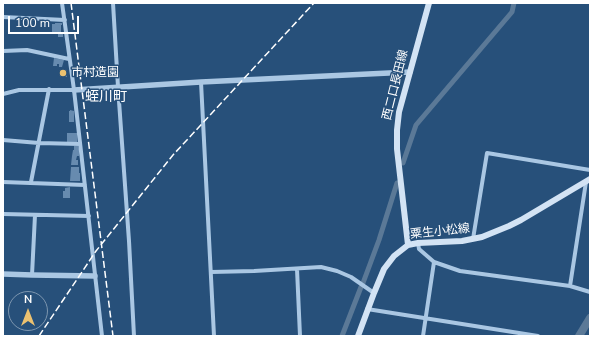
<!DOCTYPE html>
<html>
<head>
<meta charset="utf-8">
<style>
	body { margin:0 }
	#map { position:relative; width:593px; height:339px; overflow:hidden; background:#27507a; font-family:"Nunito Sans",sans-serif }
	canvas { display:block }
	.frame { position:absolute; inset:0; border:4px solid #fff; pointer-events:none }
	.north { position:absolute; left:8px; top:291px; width:40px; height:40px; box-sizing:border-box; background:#27507a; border:1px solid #7d96af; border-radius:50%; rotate:0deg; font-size:11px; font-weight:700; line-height:16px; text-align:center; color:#fff }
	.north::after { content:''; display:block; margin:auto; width:14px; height:18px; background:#ebc170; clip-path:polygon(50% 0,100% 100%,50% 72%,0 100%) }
	.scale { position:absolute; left:8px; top:16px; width:71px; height:18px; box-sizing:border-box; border:2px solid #fff; border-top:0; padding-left:5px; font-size:12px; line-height:14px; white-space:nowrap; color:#fff; -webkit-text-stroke:3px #27507a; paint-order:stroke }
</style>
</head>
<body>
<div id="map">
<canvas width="593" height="339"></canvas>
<div class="frame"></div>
<div class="north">N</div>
<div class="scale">100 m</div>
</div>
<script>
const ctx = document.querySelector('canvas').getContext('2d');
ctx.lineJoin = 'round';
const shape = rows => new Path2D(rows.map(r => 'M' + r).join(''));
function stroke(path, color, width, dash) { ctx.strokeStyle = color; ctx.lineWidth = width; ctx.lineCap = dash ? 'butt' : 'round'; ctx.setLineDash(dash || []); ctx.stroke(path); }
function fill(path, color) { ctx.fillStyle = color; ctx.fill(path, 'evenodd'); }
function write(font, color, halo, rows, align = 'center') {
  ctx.font = font + ' "Nunito Sans","Noto Sans JP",sans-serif'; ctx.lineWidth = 3; ctx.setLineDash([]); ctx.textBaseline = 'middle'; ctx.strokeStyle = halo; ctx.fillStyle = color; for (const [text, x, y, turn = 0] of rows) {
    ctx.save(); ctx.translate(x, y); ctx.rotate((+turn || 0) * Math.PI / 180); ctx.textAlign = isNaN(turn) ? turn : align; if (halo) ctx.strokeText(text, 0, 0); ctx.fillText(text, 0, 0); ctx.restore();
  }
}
stroke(shape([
	[403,163,416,125,512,12,514,3],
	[363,283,379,240,397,183],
	[342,336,361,287]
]), '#5b7997', 5);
stroke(shape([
	[579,336,590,318]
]), '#5b7997', 8);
fill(shape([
	[55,23,62,23,62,25,61,25,61,33,63,33,63,37,58,37,58,33,52,33,52,24,55,24],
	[54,58,64,60,62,67,59,67,59,64,57,64,57,66,53,66],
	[60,70,67,70,67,77,60,76],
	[88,93,96,93,96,101,88,101],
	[70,110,74,111,74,122,69,122,69,111,70,111],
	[67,133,77,133,77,142,67,142],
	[74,146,78,146,79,149,79,156,77,156,76,160,78,160,78,165,71,165,72,156,73,150,74,150],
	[71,167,79,167,79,173,80,173,80,181,70,181],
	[70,187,70,198,63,198,63,191,65,191,65,188]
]), '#678baf');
stroke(shape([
	[62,3,74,90,102,336],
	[113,3,118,87,129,241,134,336],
	[3,17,65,20],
	[3,51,27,50,69,59],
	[201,82,214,336],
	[3,94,19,90,74,90],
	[3,140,39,143,80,144],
	[3,182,85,185],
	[31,182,49,89],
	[3,214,89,216],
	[473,239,487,153,590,170],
	[418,243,419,249,434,262,460,271,570,286,590,292],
	[297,269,300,336],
	[211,272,254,271,321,267,337,271,351,277,374,293],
	[32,275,35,215],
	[570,286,586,182],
	[367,309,538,336],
	[423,336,434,262]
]), '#aac7e3', 4);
stroke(shape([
	[74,90,201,82,410,72],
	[3,274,32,275,95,276]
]), '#aac7e3', 5.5);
stroke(shape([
	[408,245,397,149,397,130,399,112,429,3],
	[358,336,374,293,384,269,394,256,408,245,418,243,462,241,482,237,509,226,521,220,590,179]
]), '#d3e3f4', 6);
stroke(shape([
	[71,3,113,336],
	[39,336,96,251,173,155,314,3]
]), '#fff', 1.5, [7, 3]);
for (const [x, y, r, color] of [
	[63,73,4,"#ebc170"]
]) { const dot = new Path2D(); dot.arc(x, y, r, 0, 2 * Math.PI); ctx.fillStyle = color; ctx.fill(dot); stroke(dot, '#27507a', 1.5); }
write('12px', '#fff', '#27507a', [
	["市村造園",71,73]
], 'left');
write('12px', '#fff', '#27507a', [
	["西二口長田線",396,85,-76],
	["粟生小松線",440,232,-6]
]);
write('14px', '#fff', '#27507a', [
	["蛭川町",106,98]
]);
</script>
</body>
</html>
